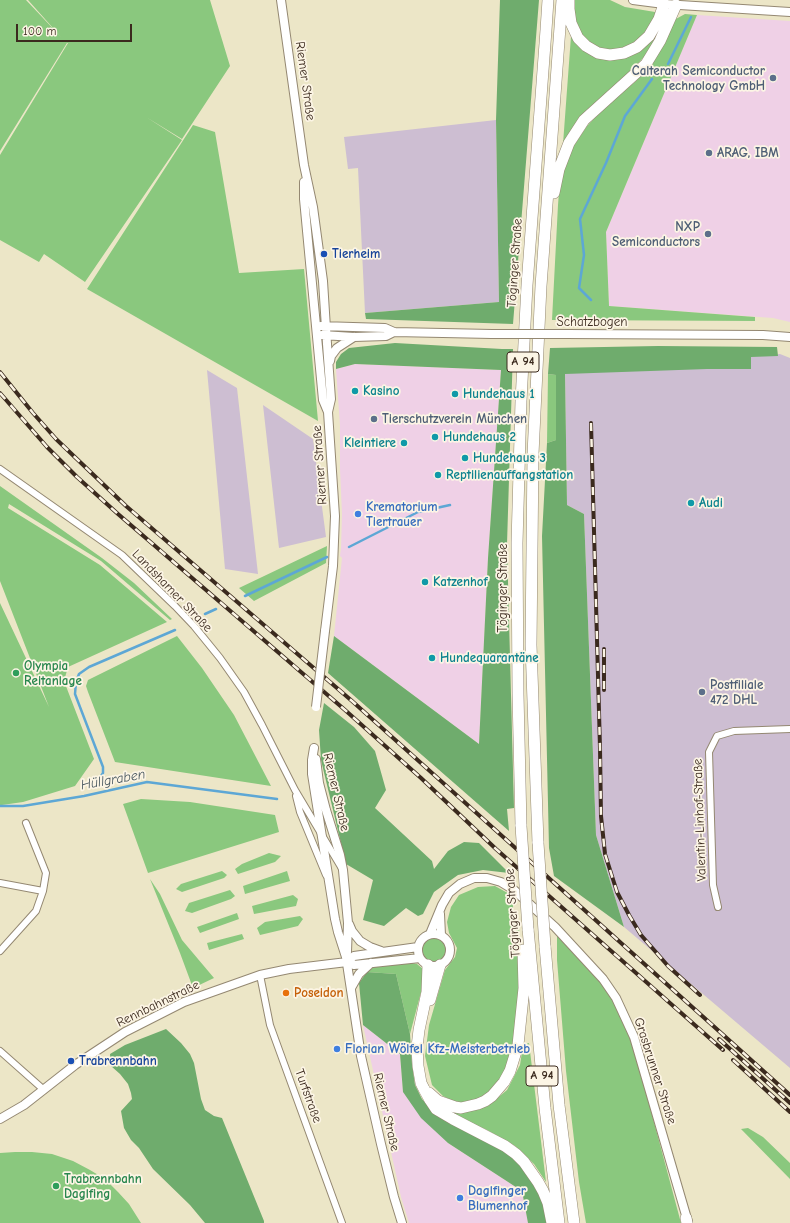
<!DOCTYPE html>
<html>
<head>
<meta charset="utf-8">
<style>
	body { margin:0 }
	#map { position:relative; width:790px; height:1223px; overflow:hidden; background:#ece6c7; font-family:"Comic Neue",sans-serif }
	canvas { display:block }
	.scale { position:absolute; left:16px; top:24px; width:116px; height:18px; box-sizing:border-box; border:2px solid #3b2a1e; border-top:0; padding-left:5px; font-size:12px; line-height:14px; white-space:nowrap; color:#3b2a1e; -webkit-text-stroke:3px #fcf5e5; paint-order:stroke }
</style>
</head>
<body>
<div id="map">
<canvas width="790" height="1223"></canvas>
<div class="scale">100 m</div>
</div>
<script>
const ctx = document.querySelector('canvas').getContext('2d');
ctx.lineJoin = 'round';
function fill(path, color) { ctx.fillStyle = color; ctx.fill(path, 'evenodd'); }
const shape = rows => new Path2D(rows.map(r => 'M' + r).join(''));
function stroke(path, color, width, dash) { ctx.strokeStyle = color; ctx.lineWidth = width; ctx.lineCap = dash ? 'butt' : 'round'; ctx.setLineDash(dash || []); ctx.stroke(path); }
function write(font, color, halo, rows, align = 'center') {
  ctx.font = font + ' "Comic Neue",sans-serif'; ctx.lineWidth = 3.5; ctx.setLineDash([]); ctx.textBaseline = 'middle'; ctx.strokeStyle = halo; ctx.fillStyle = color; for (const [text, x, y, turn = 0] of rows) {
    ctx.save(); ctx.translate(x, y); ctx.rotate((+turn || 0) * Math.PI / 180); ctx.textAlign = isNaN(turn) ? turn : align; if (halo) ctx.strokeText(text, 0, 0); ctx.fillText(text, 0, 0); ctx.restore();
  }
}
fill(shape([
	[697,15,790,21,790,322,773,318,609,306,606,232],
	[355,364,501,370,488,558,479,744,334,636,342,558,340,556,341,548,342,514,340,469,340,425,336,369],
	[363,1025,400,1054,403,1092,448,1143,522,1191,528,1223,409,1223,401,1197]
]), '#efd0e6');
fill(shape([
	[496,120,499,302,365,313,358,168,348,169,344,137],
	[780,354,790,358,790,1068,624,927,596,835,584,514,567,505,565,372],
	[207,370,237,388,258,574,225,569],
	[263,405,313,439,326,537,279,548]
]), '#cdbed2');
fill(shape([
	[0,0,26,0,61,37,28,0,210,0,230,66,182,139,146,117,182,140,85,282,44,254,39,262,0,240,0,155,68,43,67,43,0,151],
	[573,0,610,0,625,7,655,12,656,14,642,39,632,46,606,51,594,45,583,37,573,22],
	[685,14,697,15,606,232,609,306,755,317,755,321,552,320,558,205,560,179,571,150,587,126,604,108,636,81,656,56,674,20],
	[665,18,653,43,644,57,563,144,571,36,588,51,617,59],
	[193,125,215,132,239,273,304,269,318,421,87,289],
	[548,374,556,375,556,440,547,443],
	[0,486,102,558,134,583,172,619,170,620,101,561,9,504,8,508,100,565,167,622,68,667,64,681,94,759,75,786,23,802,2,805,0,805,0,603,49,707,0,581],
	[327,546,326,563,254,601,239,588],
	[177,636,202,668,234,715,271,786,115,762,88,692,86,686,88,680],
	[141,799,190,802,275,815,279,832,148,873,123,804],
	[269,853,281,856,275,862,238,874,235,869,242,864],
	[222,871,227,875,224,878,182,892,176,889,181,884],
	[287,871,290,881,245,894,243,886],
	[150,879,160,894,182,940,214,978,193,988,180,953],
	[495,886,513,896,513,919,519,923,520,982,514,1049,506,1072,493,1091,474,1102,457,1103,443,1096,432,1085,425,1056,429,1025,445,970,455,957,457,948,449,933,447,922,451,907,459,895,478,887],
	[230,890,235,896,231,899,192,913,185,911,189,903],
	[293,895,298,899,296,906,254,914,252,906],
	[237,913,239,919,200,933,197,927],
	[300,916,303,919,298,926,260,935,257,928,265,922],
	[242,934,244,939,209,950,207,943],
	[557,936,592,971,618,1007,635,1051,681,1223,586,1223,579,1182,566,1071,557,960],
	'422 950a12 12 0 1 1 24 0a12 12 0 1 1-24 0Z',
	[407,962,417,964,423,969,425,977,410,1034,396,974,367,972,371,967],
	[529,1043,546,1182,534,1164,515,1146,487,1130,443,1110,488,1106,507,1090,520,1065,523,1045],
	[748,1128,763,1137,790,1163,790,1179,741,1129],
	[15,1152,32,1152,52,1154,73,1161,90,1170,105,1179,118,1192,129,1204,141,1223,0,1223,0,1153]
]), '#8ac87e');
fill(shape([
	[500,0,539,0,513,324,366,319,365,313,499,302,496,120],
	[395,343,502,349,513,349,507,544,514,808,507,809,509,831,328,673,334,636,479,744,488,558,501,370,355,364,336,369,336,362,341,354,349,348],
	[658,346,777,347,778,356,751,357,751,369,707,369,565,374,567,505,584,514,596,835,624,927,554,876,549,848,542,536,547,443,556,440,556,375,548,374,550,348],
	[324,703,354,727,375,751,386,790,375,808,432,861,434,869,448,851,464,842,479,843,509,873,483,870,458,875,434,892,423,914,418,916,406,908,384,926,363,920,373,880,346,864,321,760,319,730],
	[367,972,396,974,410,1034,412,1064,415,1085,422,1099,432,1110,510,1153,538,1186,544,1205,548,1223,528,1223,522,1191,448,1143,421,1118,403,1092,400,1054,363,1025,359,983],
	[166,1029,181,1043,190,1054,194,1063,201,1099,205,1110,214,1116,222,1118,264,1221,264,1223,205,1223,190,1205,153,1169,139,1148,131,1140,124,1128,121,1111,132,1099,131,1093,128,1084,120,1074,111,1066,110,1054,125,1045]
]), '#6fac6d');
stroke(shape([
	[668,64,691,17],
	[591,300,579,288,584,255,580,219,606,163,625,116,652,79],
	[349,547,418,512,450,505],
	[245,596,327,557],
	[205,614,216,609],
	[101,776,103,773,103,767,75,694,76,682,79,674,89,667,175,630],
	[0,806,23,806,84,796,147,782,277,799]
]), '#5da7d5', 2.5);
const street = shape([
	[0,469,122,555,175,606,194,626,220,658,244,692,262,725,295,790,341,867],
	[296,796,300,812,326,875],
	[0,883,43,891],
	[718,907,713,885,709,752,717,736,734,731,790,729],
	[0,951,36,911,43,891,46,873,26,823],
	[260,975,270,1025,342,1223],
	[0,1051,44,1090]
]);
const secondary = shape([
	[281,0,304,165,313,207,323,281,327,344,331,399,328,412,335,516,333,566,325,631],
	[633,0,664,4,790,12],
	[304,182,304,199,323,400,328,412],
	[321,326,385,328,394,332,492,334],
	[566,334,763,335,790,337],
	[322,335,354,337,386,336,394,332],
	[330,361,331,356,337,348,354,337],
	[314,748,312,760,312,774,335,919,338,932,346,957,361,1056,381,1144,394,1197,402,1223],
	[316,759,319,783,326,810,340,855,343,870,348,923,347,952],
	[440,914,441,935],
	[349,924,352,931,360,941,370,947,381,951],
	'418 950a16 16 0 1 1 32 0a16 16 0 1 1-32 0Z',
	[430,934,442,905,449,893,460,884,474,878,487,878,501,882,514,890,555,927,603,979,616,998,634,1037,688,1222],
	[347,962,354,956,418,947],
	[351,988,359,974,371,963],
	[0,1119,24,1105,75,1065,125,1032,184,1002,260,975,289,969,347,962,354,965,420,958]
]);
const highway = shape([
	[569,0,569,9,571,23,578,38,586,46,598,53,610,55,624,53,637,47,649,36,659,19,664,4],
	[554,193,559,169,569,143,584,120,646,64,660,41,676,5],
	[521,826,518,694,517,543,521,401,527,285,546,30,548,0],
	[538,843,531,645,533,454,541,286,562,0],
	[528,929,545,1108,559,1223],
	[545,946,559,1105,574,1223],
	[428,965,427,992,419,1030,417,1047,418,1066,421,1083,424,1089,430,1100,436,1109,453,1119,505,1146,516,1154,524,1162,538,1182,543,1191,548,1203,552,1223],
	[430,1000,440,965],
	[429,1093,438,1101,455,1107,461,1108,478,1104,485,1101,492,1096,504,1082,510,1071,518,1045,524,988,523,950],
	[686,1218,687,1223]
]);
stroke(street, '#948872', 8);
stroke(secondary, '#948872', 10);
stroke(highway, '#948872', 12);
stroke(street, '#fff', 6);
stroke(secondary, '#fff', 8);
stroke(highway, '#fff', 11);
const rail = shape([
	[0,372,33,413,56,439,126,506,352,701,790,1095],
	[0,393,47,447,77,477,118,514,345,710,421,778,496,849,723,1050],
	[591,423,600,748,601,816,605,854,617,892,629,915,641,935,668,966,700,995],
	[604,649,604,690],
	[719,1039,790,1103],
	[733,1060,790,1112]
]);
stroke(rail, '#3b2a1e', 4);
stroke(rail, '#fcf5e5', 2.5, [8]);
const secondaryBridge = shape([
	[492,334,566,334],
	[316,707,325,631]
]);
const highwayBridge = shape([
	[521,826,528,929],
	[538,843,545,946]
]);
stroke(secondaryBridge, '#948872', 10, []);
stroke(highwayBridge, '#948872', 12, []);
stroke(secondaryBridge, '#fff', 8);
stroke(highwayBridge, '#fff', 11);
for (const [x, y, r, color] of [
	[773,78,4,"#5c6f8a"],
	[709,153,4,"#5c6f8a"],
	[708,234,4,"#5c6f8a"],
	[324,254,4,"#1a4fb4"],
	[355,391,4,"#0f9aa8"],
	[455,394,4,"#0f9aa8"],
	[374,419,4,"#5c6f8a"],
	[435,437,4,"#0f9aa8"],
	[404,443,4,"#0f9aa8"],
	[465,458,4,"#0f9aa8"],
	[438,475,4,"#0f9aa8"],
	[691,503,4,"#0f9aa8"],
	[358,514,4,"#3f7fe0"],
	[425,582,4,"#0f9aa8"],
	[432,658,4,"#0f9aa8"],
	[16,673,4,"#2e9e5b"],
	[702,692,4,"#5c6f8a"],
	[286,993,4,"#e8710a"],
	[337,1049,4,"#3f7fe0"],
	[71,1061,4,"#1a4fb4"],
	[56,1186,4,"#2e9e5b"],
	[460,1198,4,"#3f7fe0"]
]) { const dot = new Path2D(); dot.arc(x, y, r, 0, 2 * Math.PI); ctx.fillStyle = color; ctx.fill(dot); stroke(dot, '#fcf5e5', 1.5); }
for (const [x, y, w] of [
	[523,362,32],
	[542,1076,32]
]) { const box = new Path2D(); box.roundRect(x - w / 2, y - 10, w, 20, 3); ctx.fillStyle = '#fcf5e5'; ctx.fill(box); stroke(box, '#3b2a1e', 1); }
write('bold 12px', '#3b2a1e', null, [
	["A 94",523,362],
	["A 94",542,1076]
]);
write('bold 13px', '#4e5e75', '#fcf5e5', [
	["Calterah Semiconductor",765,71,"right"],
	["Technology GmbH",765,86,"right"],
	["ARAG, IBM",717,153],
	["NXP",700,227,"right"],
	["Semiconductors",700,242,"right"],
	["Tierschutzverein München",382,419],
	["Postfiliale",710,685],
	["472 DHL",710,700]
], 'left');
write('13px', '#3b2a1e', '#fcf5e5', [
	["Riemer Straße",305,81,82],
	["Töginger Straße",515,263,-86],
	["Schatzbogen",592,322],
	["Riemer Straße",320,465,-94],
	["Töginger Straße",503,588,-90],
	["Landshamer Straße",172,591,46],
	["Riemer Straße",336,792,77],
	["Valentin-Linhof-Straße",700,820,-92],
	["Töginger Straße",513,913,-94],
	["Rennbahnstraße",158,1004,-26],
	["Grasbrunner Straße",655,1071,72],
	["Turfstraße",308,1096,70],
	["Riemer Straße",386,1112,77]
]);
write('bold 13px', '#164399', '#fcf5e5', [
	["Tierheim",332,254],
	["Trabrennbahn",79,1061]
], 'left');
write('bold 13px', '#0d838f', '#fcf5e5', [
	["Kasino",363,391],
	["Hundehaus 1",463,394],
	["Hundehaus 2",443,437],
	["Kleintiere",396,443,"right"],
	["Hundehaus 3",473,458],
	["Reptilienauffangstation",446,475],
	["Audi",699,503],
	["Katzenhof",433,582],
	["Hundequarantäne",440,658]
], 'left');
write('bold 13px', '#366cbe', '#fcf5e5', [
	["Krematorium",366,507],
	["Tiertrauer",366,522],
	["Florian Wölfel Kfz-Meisterbetrieb",345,1049],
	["Daglfinger",468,1191],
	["Blumenhof",468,1206]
], 'left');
write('bold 13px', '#27864d', '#fcf5e5', [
	["Olympia",24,666],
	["Reitanlage",24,681],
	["Trabrennbahn",64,1179],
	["Daglfing",64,1194]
], 'left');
write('bold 13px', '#c56008', '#fcf5e5', [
	["Poseidon",294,993]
], 'left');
write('italic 14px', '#47565e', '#fcf5e5', [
	["Hüllgraben",113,780,-10]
]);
</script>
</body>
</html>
